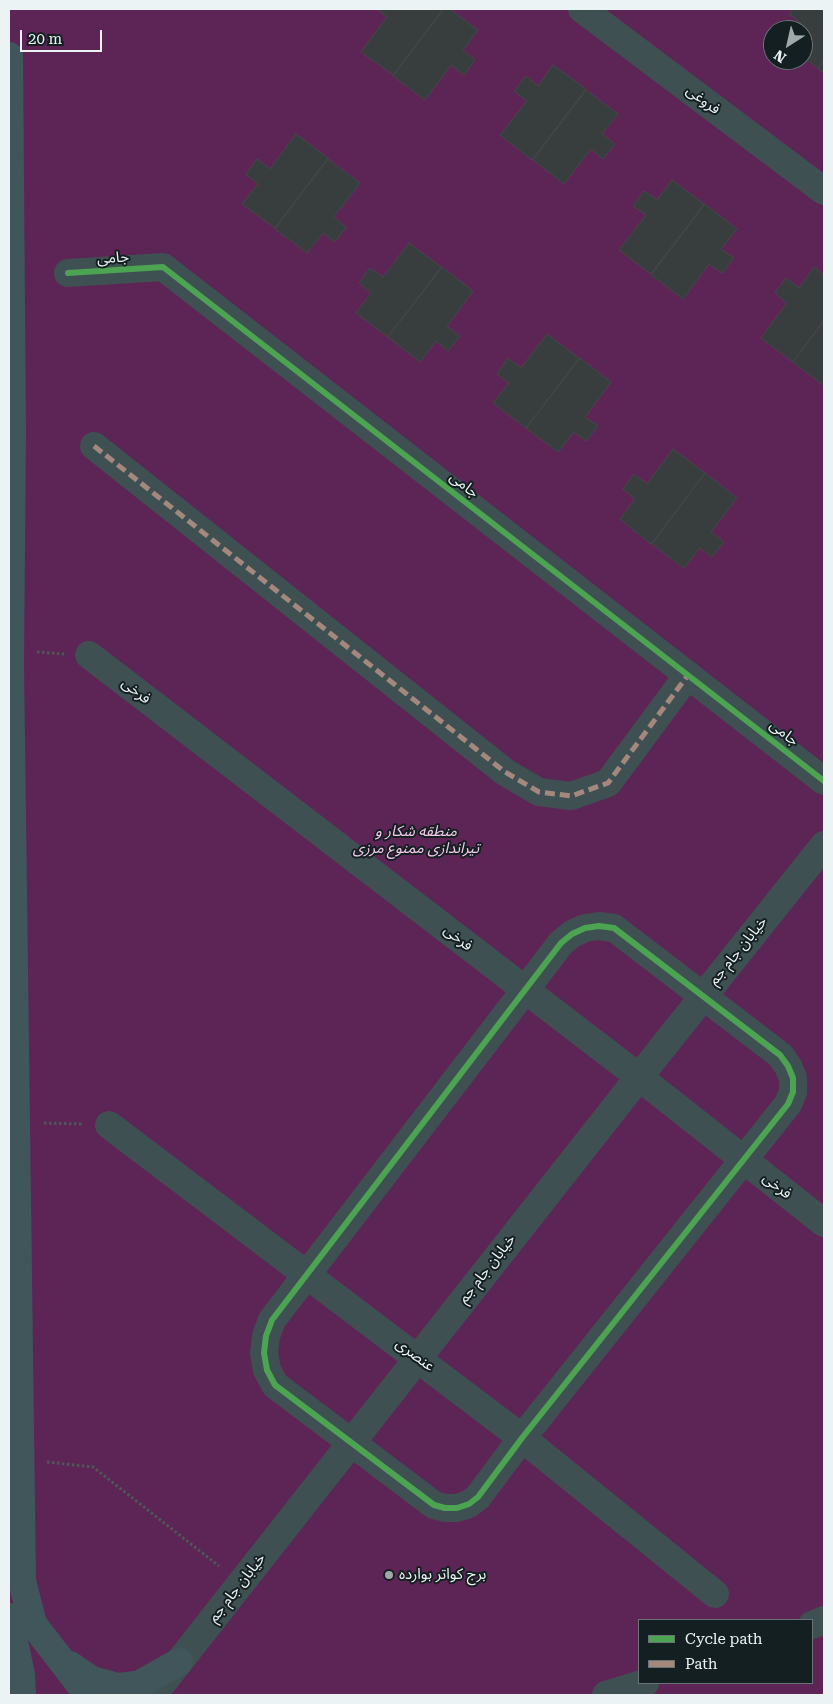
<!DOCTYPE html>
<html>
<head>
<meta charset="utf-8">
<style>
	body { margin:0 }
	#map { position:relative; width:833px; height:1704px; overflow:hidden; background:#171d1e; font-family:"Roboto Serif",serif }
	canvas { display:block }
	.frame { position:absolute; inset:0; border:10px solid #ecf3f5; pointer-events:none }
	.legend { position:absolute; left:638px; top:1619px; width:175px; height:65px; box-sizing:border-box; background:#141f21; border:1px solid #6a7476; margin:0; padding:6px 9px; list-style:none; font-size:15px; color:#ecf3f5 }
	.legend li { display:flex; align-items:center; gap:10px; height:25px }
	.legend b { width:25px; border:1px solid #6a7476 }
	.north { position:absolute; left:763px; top:20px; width:50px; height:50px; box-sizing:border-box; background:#141f21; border:1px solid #6a7476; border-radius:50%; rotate:215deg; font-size:14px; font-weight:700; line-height:20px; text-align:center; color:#ecf3f5 }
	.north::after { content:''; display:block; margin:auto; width:18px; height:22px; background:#a1a8aa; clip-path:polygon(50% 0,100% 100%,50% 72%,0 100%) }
	.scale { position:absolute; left:20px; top:30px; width:82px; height:22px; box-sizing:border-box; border:2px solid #ecf3f5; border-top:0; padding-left:6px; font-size:15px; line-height:18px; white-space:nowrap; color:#ecf3f5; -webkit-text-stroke:4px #141f21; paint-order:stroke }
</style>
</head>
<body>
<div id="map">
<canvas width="833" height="1704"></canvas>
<div class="frame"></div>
<ul class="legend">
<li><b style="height:6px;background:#4ca352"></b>Cycle path</li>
<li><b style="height:6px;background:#a5887d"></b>Path</li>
</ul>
<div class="north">N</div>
<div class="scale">20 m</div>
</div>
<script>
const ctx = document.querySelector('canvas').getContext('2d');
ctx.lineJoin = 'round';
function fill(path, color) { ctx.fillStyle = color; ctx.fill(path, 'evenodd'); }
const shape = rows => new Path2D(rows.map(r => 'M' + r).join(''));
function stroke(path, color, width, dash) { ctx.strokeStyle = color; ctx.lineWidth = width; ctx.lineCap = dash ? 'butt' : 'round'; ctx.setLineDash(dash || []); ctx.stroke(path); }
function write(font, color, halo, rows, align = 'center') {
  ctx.font = font + ' "Roboto Serif","Noto Sans Arabic",serif'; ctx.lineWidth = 4; ctx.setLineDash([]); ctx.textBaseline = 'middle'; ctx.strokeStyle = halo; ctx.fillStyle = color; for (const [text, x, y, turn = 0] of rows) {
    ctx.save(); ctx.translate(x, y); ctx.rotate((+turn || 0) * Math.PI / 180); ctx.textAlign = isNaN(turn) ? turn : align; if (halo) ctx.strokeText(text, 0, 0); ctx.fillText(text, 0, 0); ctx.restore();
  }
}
fill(shape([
	[9,9,824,9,824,1695,9,1695],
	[773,30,803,30,803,60,773,60],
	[639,1620,812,1620,812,1683,639,1683]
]), '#5d2555');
const building = shape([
	[377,9,443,9,393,75,361,52,387,17,377,9],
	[444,9,450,9,478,30,463,50,475,60,464,75,451,65,425,100,393,76,444,9],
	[793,9,824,9,824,60,818,68,803,57,803,30,796,30,801,23,789,14,793,9],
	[824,60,824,73,818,69,824,60],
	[553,65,586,89,532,160,500,135,527,101,514,91,526,76,538,86,553,65],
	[586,90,618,114,602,134,615,144,603,159,591,149,564,184,533,160,586,90],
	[296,134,328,158,275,228,242,204,258,184,246,174,257,159,270,169,296,134],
	[328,159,360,183,334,217,346,227,335,242,323,233,307,253,275,229,328,159],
	[672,180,704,204,651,274,619,250,646,215,633,206,644,191,657,200,672,180],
	[705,204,737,229,721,249,734,258,722,273,709,264,683,299,651,275,705,204],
	[409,243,441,267,388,337,356,313,371,293,359,283,370,268,383,277,409,243],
	[442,267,473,291,447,326,460,336,448,351,436,341,420,362,388,337,442,267],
	[814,267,824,275,824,320,793,362,761,338,787,303,775,293,786,278,799,288,814,267],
	[824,321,824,386,793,362,824,321],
	[547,334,579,358,526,428,493,403,509,383,497,374,508,358,521,368,547,334],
	[580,358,611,382,585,417,598,426,586,441,574,432,558,452,526,428,580,358],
	[673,449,705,473,651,544,620,519,635,499,623,489,634,474,647,484,673,449],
	[705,473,737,498,711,532,724,542,712,557,700,548,684,568,652,544,705,473]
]);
fill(building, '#383d3e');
stroke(building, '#434849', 1);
stroke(shape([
	[37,652,64,654],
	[44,1123,83,1124],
	[47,1462,93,1467,219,1566]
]), '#4d585a', 3, [2.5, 2.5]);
stroke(shape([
	[582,9,824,191],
	[68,273,163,267,824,781],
	[94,446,505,772,539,792,571,796,608,783,688,675],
	[89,655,639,1077,824,1223],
	[599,926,614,928,780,1055,788,1066,793,1078,793,1092,788,1104,522,1438,478,1497,469,1504,457,1508,445,1508,434,1505,275,1385,267,1370,264,1353,266,1336,272,1320,561,943,572,934,585,928,599,926],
	[109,1125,522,1438,715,1594]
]), '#3f5052', 28);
stroke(shape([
	[812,1625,824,1620],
	[153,1695,639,1077,824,845],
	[606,1695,645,1683]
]), '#3f5052', 28);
stroke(shape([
	[9,56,12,432,10,664,22,1581,33,1624,88,1695],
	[9,1617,21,1675,22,1695],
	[70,1665,92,1680,118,1687,140,1684,179,1662]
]), '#41565a', 28);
stroke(shape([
	[94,446,505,772,539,792,571,796,608,783,688,675]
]), '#a5887d', 5, [10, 5]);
stroke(shape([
	[68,273,163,267,824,781],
	[599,926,614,928,780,1055,788,1066,793,1078,793,1092,788,1104,522,1438,478,1497,469,1504,457,1508,445,1508,434,1505,275,1385,267,1370,264,1353,266,1336,272,1320,561,943,572,934,585,928,599,926]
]), '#4ca352', 6);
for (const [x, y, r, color] of [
	[389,1575,5,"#a1a8aa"]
]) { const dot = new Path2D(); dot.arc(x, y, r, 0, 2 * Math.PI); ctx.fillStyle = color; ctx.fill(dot); stroke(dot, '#141f21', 2); }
write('15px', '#ecf3f5', '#141f21', [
	["فروغی",703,100,37],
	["جامی",113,258,-3],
	["جامی",464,485,38],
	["فرخی",136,691,38],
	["جامی",784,733,38],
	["فرخی",458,938,38],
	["خیابان جام جم",738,951,-51],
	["فرخی",777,1186,38],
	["خیابان جام جم",487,1269,-52],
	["عنصری",415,1355,37],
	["خیابان جام جم",237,1588,-52]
]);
write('italic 15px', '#f4caeb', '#141f21', [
	["منطقه شکار و",416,832],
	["تیراندازی ممنوع مرزی",416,849]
]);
write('15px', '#ecf3f5', '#141f21', [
	["برج کواتر بوارده",399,1575]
], 'left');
</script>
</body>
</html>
